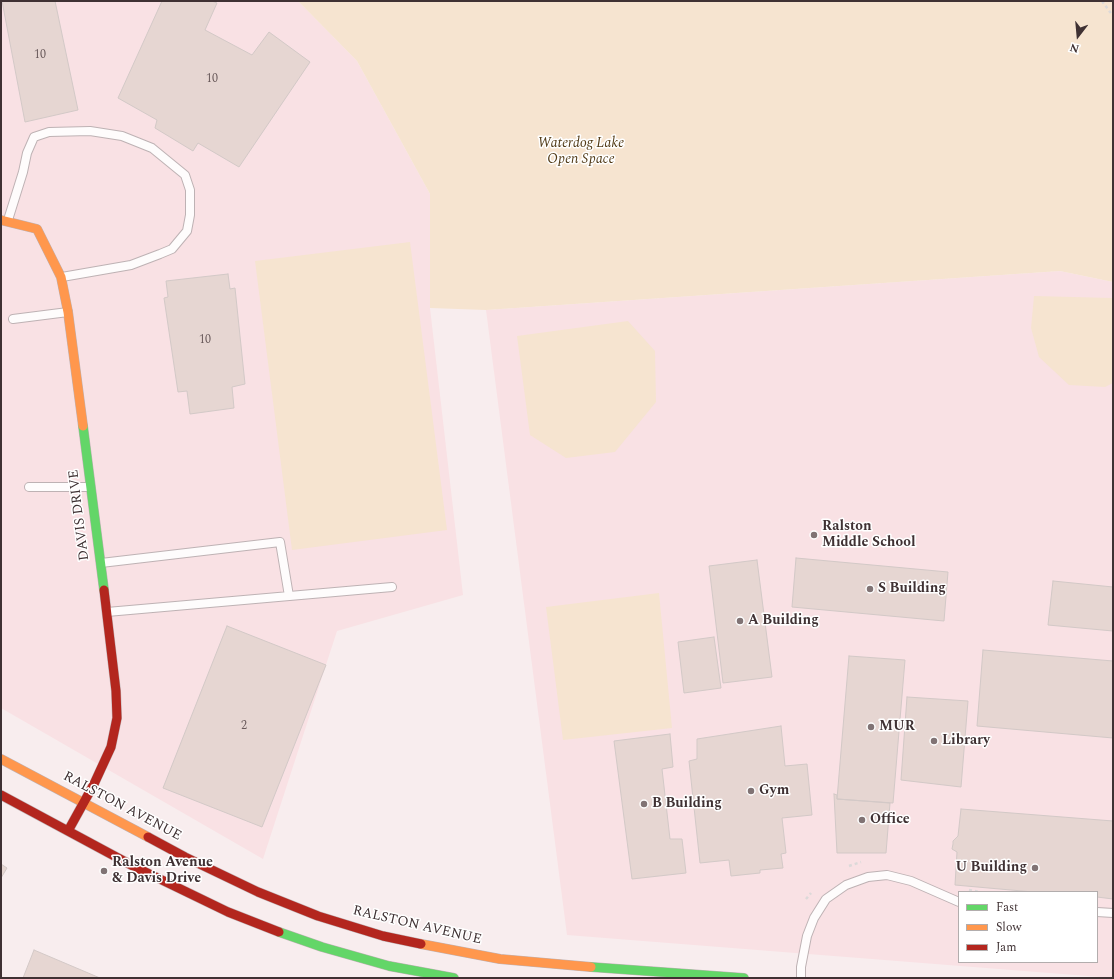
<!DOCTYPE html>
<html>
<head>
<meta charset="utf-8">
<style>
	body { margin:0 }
	#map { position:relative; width:1114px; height:979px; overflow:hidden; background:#f8edee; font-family:Spectral,serif }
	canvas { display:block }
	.frame { position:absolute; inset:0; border:2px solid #3f3133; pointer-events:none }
	.legend { position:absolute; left:958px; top:891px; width:140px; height:72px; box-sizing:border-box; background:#fff; border:1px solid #b2adad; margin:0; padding:5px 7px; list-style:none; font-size:12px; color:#3f3133 }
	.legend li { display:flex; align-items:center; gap:8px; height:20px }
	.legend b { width:20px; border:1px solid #b2adad }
	.north { position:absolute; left:1058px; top:16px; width:40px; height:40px; -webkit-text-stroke:3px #fff; paint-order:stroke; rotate:196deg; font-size:11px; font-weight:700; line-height:16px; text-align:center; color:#3f3133 }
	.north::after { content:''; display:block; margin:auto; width:14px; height:18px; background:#3f3133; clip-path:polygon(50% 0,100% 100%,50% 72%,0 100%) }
</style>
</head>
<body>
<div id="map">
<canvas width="1114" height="979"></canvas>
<div class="frame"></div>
<ul class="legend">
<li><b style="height:5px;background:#63d668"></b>Fast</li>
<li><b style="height:5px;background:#ff974d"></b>Slow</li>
<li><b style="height:5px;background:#b3261e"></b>Jam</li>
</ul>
<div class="north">N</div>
</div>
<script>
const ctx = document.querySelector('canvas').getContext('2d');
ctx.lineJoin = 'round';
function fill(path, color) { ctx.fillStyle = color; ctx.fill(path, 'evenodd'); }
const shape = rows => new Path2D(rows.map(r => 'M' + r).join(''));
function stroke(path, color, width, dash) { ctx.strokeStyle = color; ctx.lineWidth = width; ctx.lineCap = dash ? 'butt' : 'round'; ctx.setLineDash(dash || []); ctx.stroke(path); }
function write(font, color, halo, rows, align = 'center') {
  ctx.font = font + ' Spectral,serif'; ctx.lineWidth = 3; ctx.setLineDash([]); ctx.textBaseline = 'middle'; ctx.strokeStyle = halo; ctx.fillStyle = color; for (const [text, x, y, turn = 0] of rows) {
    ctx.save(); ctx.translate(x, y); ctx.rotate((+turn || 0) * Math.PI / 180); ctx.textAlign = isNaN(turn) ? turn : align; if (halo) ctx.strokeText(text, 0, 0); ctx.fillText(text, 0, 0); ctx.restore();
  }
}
fill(shape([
	[1,1,298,1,357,61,430,194,430,308,463,595,337,631,263,859,1,708],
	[1060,271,1113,282,1113,978,567,935,486,310],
	[959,892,1097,892,1097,962,959,962]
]), '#f9e1e4');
fill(shape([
	[298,1,1113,1,1113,282,1060,271,486,310,430,308,430,194,357,61],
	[410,242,447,530,292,550,255,261],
	[1034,296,1112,298,1113,299,1113,383,1105,387,1069,385,1039,357,1031,328],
	[628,321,655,351,656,402,615,452,566,458,530,435,517,336],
	[659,593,672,728,563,740,546,607]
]), '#f6e4d0');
const building = shape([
	[2,1,55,1,78,110,25,122,2,1],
	[162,1,212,1,217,3,205,30,252,55,269,32,310,62,239,167,198,143,193,151,155,128,157,120,118,98,162,1],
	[228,274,230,289,235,288,245,384,232,387,234,408,190,414,187,391,178,392,164,298,168,297,166,281,228,274],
	[796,558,948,572,944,621,792,607,796,558],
	[757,560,772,677,723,683,709,566,757,560],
	[1053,581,1113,587,1113,631,1048,625,1053,581],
	[227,626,326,665,262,827,163,788,227,626],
	[714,637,721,688,684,693,678,642,714,637],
	[983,650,1113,661,1113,738,977,726,983,650],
	[849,656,905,660,893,803,837,799,849,656],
	[907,697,968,701,961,787,901,780,907,697],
	[781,726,785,766,807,764,812,815,782,818,786,853,781,854,783,868,760,870,760,873,731,876,729,860,700,863,689,761,697,759,697,739,781,726],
	[670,734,673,767,662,769,670,839,682,839,686,873,632,879,614,741,670,734],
	[834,794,837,795,837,799,890,803,886,853,837,853,834,794],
	[961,809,1113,821,1113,899,1097,897,1097,892,1033,892,955,885,957,852,952,849,953,844,953,841,958,836,961,809],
	[1,864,7,868,1,878,1,864],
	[34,950,100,978,23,978,34,950]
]);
fill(building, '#e6d6d2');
stroke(building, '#d3c9c7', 1);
const lane = shape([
	[8,220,23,172,27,153,34,137,49,132,90,131,122,136,152,148,185,175,190,190,190,215,187,231,172,249,160,254,131,265,62,277],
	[13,319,68,312],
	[29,487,90,487],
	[101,563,280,542,289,596],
	[107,612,392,587],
	[1097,912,1113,913],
	[801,978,801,967,807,936,814,918,826,899,846,885,868,877,887,875,911,881,959,902]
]);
const fast = shape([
	[83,426,104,590],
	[279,932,322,947,389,966,454,978],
	[591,967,744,978]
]);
const slow = shape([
	[1,220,37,229,61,277,68,312,83,426],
	[1,759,148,837],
	[421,944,500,959,591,967]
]);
const jam = shape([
	[1,795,133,866,228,912,279,932],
	[68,831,94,784,111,747,117,718,116,691,104,590],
	[148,837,185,857,258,892,318,916,383,936,421,944]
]);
stroke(lane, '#beb2b4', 10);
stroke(fast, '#beb2b4', 10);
stroke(slow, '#beb2b4', 10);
stroke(jam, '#beb2b4', 10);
stroke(shape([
	[1102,1,1113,16],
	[849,866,861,862],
	[969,890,980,892],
	[806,899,811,893]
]), '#dcd9d9', 2.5, [3, 3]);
stroke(lane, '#fefcfc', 8);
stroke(fast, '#63d668', 9);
stroke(slow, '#ff974d', 9);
stroke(jam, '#b3261e', 9);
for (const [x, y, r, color] of [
	[814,535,4,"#807374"],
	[870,589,4,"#807374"],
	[740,621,4,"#807374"],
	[871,727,4,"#807374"],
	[934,741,4,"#807374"],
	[751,791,4,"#807374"],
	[644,804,4,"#807374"],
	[862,820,4,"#807374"],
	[1035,868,4,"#807374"],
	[104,871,4,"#807374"]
]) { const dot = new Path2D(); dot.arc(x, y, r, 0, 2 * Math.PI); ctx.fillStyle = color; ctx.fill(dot); stroke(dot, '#fff', 1.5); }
write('12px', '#695a5b', null, [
	["10",40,56],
	["10",212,80],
	["10",205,341],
	["2",244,727]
]);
write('italic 14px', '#513a16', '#fff', [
	["Waterdog Lake",581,144],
	["Open Space",581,160]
]);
write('14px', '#3f3133', '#fff', [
	["DAVIS DRIVE",80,515,-97],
	["RALSTON AVENUE",122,807,28],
	["RALSTON AVENUE",417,926,13]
]);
write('bold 14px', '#3f3133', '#fff', [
	["Ralston",822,527],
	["Middle School",822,543],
	["S Building",878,589],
	["A Building",748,621],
	["MUR",879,727],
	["Library",942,741],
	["Gym",759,791],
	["B Building",652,804],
	["Office",870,820],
	["Ralston Avenue",112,863],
	["& Davis Drive",112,879],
	["U Building",1027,868,"right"]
], 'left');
</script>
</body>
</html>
